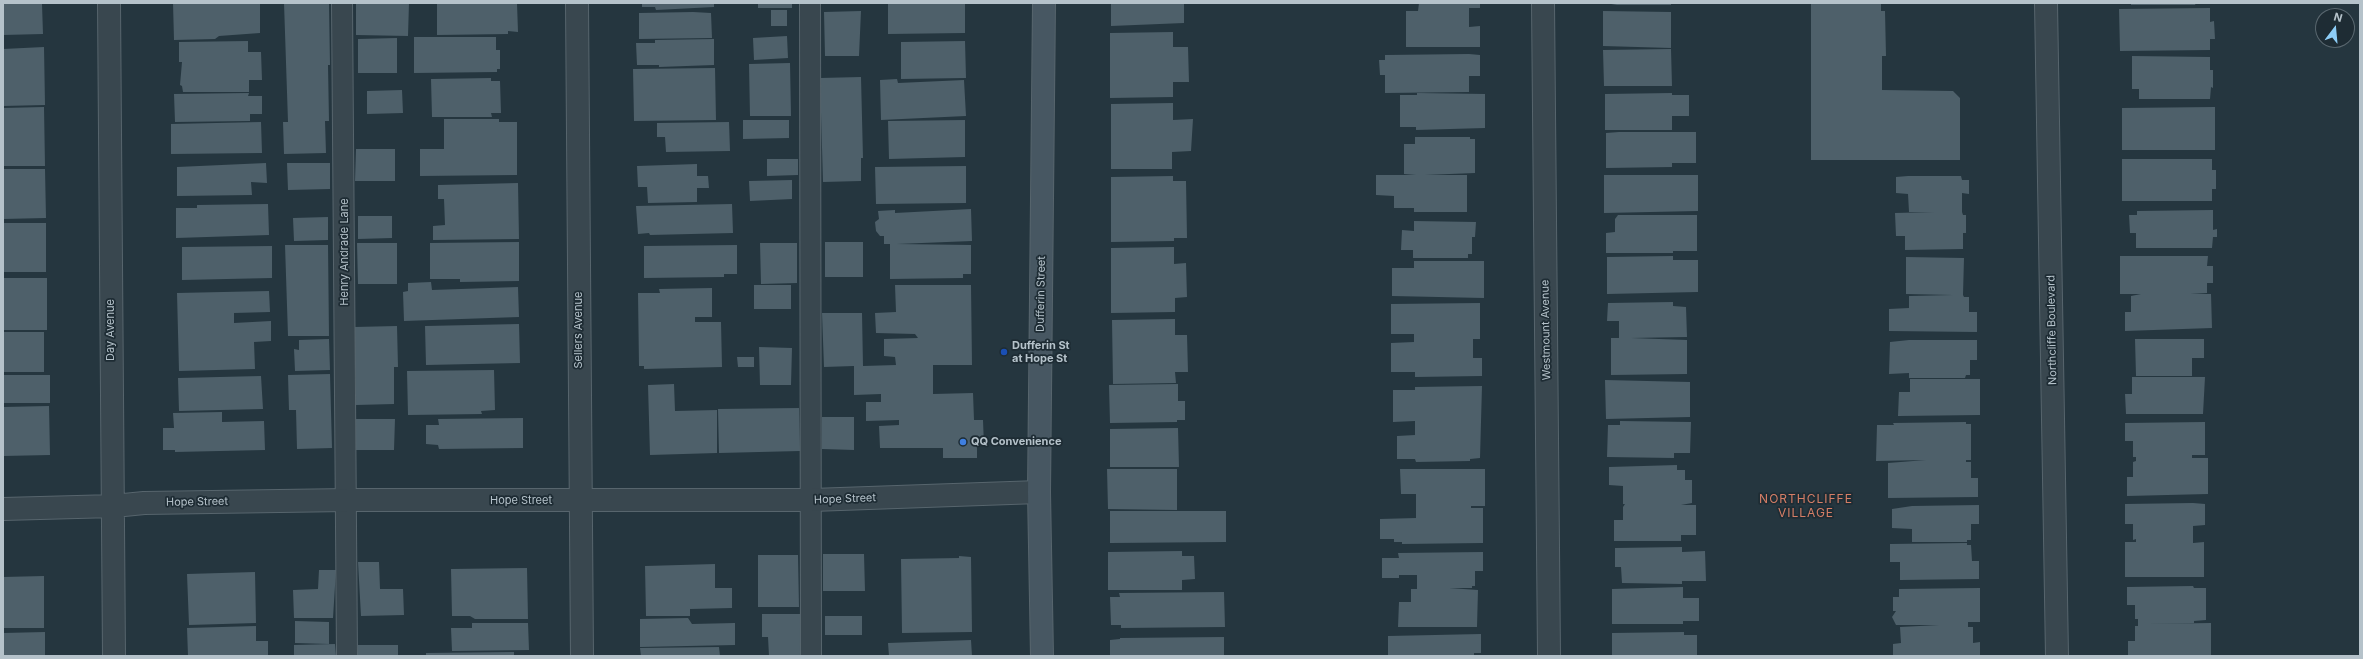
<!DOCTYPE html>
<html>
<head>
<meta charset="utf-8">
<style>
	body { margin:0 }
	#map { position:relative; width:2363px; height:659px; overflow:hidden; background:#25363f; font-family:Inter,sans-serif }
	canvas { display:block }
	.frame { position:absolute; inset:0; border:4px solid #b5c2ca; pointer-events:none }
	.north { position:absolute; left:2315px; top:8px; width:40px; height:40px; box-sizing:border-box; background:#1e2c34; border:1px solid #5a6870; border-radius:50%; rotate:16deg; font-size:11px; font-weight:700; line-height:16px; text-align:center; color:#b5c2ca }
	.north::after { content:''; display:block; margin:auto; width:14px; height:18px; background:#8dcdf7; clip-path:polygon(50% 0,100% 100%,50% 72%,0 100%) }
</style>
</head>
<body>
<div id="map">
<canvas width="2363" height="659"></canvas>
<div class="frame"></div>
<div class="north">N</div>
</div>
<script>
const ctx = document.querySelector('canvas').getContext('2d');
ctx.lineJoin = 'round';
function fill(path, color) { ctx.fillStyle = color; ctx.fill(path, 'evenodd'); }
const shape = rows => new Path2D(rows.map(r => 'M' + r).join(''));
function stroke(path, color, width, dash) { ctx.strokeStyle = color; ctx.lineWidth = width; ctx.lineCap = dash ? 'butt' : 'round'; ctx.setLineDash(dash || []); ctx.stroke(path); }
function write(font, color, halo, rows, align = 'center') {
  ctx.font = font + ' Inter,sans-serif'; ctx.lineWidth = 3.5; ctx.setLineDash([]); ctx.textBaseline = 'middle'; ctx.strokeStyle = halo; ctx.fillStyle = color; for (const [text, x, y, turn = 0] of rows) {
    ctx.save(); ctx.translate(x, y); ctx.rotate((+turn || 0) * Math.PI / 180); ctx.textAlign = isNaN(turn) ? turn : align; if (halo) ctx.strokeText(text, 0, 0); ctx.fillText(text, 0, 0); ctx.restore();
  }
}
fill(shape([
	[173,3,260,3,260,33,219,36,215,39,174,40],
	[284,3,329,3,330,65,328,65,329,121,325,121,326,153,284,154,283,122,288,122],
	[356,3,409,3,408,36,356,35],
	[437,3,517,3,518,32,508,31,508,34,437,35],
	[642,3,714,3,714,7,656,10,655,7,642,7],
	[758,3,792,3,792,8,758,8],
	[888,3,965,3,965,33,888,34],
	[1111,3,1184,3,1184,23,1111,26],
	[1419,3,1480,3,1480,8,1469,8,1469,27,1480,26,1480,47,1406,47,1406,11,1418,11],
	[1605,3,1671,3,1671,5,1617,5],
	[1811,3,1881,3,1881,11,1885,11,1886,56,1882,56,1882,90,1953,91,1960,98,1960,160,1811,160],
	[2131,3,2196,3,2195,5,2131,5],
	[3,4,42,4,43,34,3,35],
	[2210,8,2210,22,2214,21,2215,39,2210,39,2210,50,2120,51,2119,9],
	[771,10,787,10,787,26,771,26],
	[861,11,859,56,825,56,824,12],
	[1603,11,1671,12,1671,48,1603,46],
	[693,12,711,13,712,38,639,39,639,13],
	[1173,32,1173,47,1188,47,1189,82,1173,82,1173,97,1110,98,1110,33],
	[787,36,788,58,754,60,753,38],
	[414,37,496,37,496,50,500,50,500,69,497,69,497,72,414,73],
	[397,38,397,73,358,73,358,39],
	[714,39,714,65,659,67,659,65,637,65,636,43,655,43,655,40],
	[248,41,248,52,261,52,262,80,249,80,249,92,183,92,182,86,180,85,182,62,179,62,179,42],
	[965,41,966,78,901,79,901,42],
	[44,47,45,105,3,106,3,49],
	[1671,49,1672,86,1604,86,1603,50],
	[1469,54,1480,55,1480,76,1469,76,1469,92,1385,93,1385,75,1380,75,1379,60,1385,60,1385,55],
	[2132,56,2210,57,2210,70,2213,70,2213,88,2211,87,2210,99,2139,99,2139,89,2132,89],
	[790,63,791,116,750,116,749,64],
	[715,68,716,120,634,121,633,69],
	[861,77,863,158,861,158,861,181,823,182,820,78],
	[491,78,491,81,500,81,501,113,491,113,492,117,432,117,431,79],
	[897,79,898,83,964,80,966,116,881,120,880,80],
	[402,90,403,113,367,114,367,91],
	[249,93,248,96,262,96,262,114,250,114,250,121,175,122,174,94],
	[1417,93,1485,94,1485,128,1416,130,1416,127,1400,127,1400,95,1417,95],
	[1672,93,1672,95,1689,95,1689,116,1672,116,1672,130,1605,130,1605,94],
	[1173,103,1173,120,1193,119,1191,151,1172,152,1172,169,1111,169,1111,104],
	[44,107,45,166,3,166,3,108],
	[2215,107,2215,150,2122,150,2122,108],
	[444,119,499,119,499,122,517,122,517,175,420,176,420,149,444,149],
	[743,120,789,120,789,138,743,139],
	[965,120,965,157,889,159,888,121],
	[261,122,262,153,171,154,171,124],
	[729,122,730,151,666,152,665,137,657,137,657,123],
	[1619,132,1696,132,1696,163,1672,163,1672,167,1606,168,1606,133],
	[1415,137,1470,137,1470,139,1475,139,1475,173,1425,175,1467,175,1467,212,1414,212,1414,208,1394,208,1394,196,1376,195,1376,175,1416,175,1404,174,1404,144,1415,144],
	[356,149,395,149,395,181,355,181],
	[767,159,798,159,798,175,767,176],
	[2122,159,2212,159,2212,170,2216,170,2216,189,2212,189,2212,201,2122,201],
	[266,163,267,183,251,182,252,195,177,196,177,167],
	[287,163,330,163,330,189,288,190],
	[697,164,697,176,708,176,709,188,697,188,697,202,648,203,647,187,638,187,637,166],
	[966,166,966,203,876,204,875,167],
	[3,169,45,169,46,218,3,219],
	[1604,175,1698,175,1698,211,1604,213],
	[1173,176,1173,181,1186,181,1187,238,1174,238,1174,241,1111,242,1111,177],
	[1908,176,1961,176,1962,180,1969,180,1969,194,1962,193,1962,212,1963,215,1966,215,1966,233,1963,233,1963,249,1905,250,1905,236,1896,236,1895,213,1934,212,1909,212,1908,194,1896,193,1896,177],
	[792,180,792,199,750,201,749,181],
	[518,183,519,239,433,240,433,226,445,225,444,199,438,199,438,185],
	[268,204,269,235,176,238,176,208,197,208,197,205],
	[732,204,733,233,650,235,649,233,638,234,636,206],
	[971,209,972,241,897,244,971,245,971,274,963,274,963,278,890,279,890,244,884,244,884,236,880,236,876,231,875,222,879,219,878,211,895,210,895,213],
	[2213,210,2213,230,2217,229,2217,237,2213,237,2212,248,2136,248,2136,233,2130,233,2129,215,2137,215,2137,211],
	[1618,215,1697,215,1697,251,1673,251,1673,253,1606,253,1606,233,1615,232,1615,219],
	[358,216,392,216,392,238,358,239],
	[328,217,328,240,294,241,293,218],
	[1414,221,1476,222,1475,237,1472,237,1472,254,1468,254,1468,258,1413,258,1413,250,1401,250,1402,230,1414,231],
	[3,223,46,223,46,272,3,272],
	[519,242,519,281,460,282,460,279,430,279,430,243],
	[825,242,863,242,863,277,825,277],
	[357,243,397,243,397,284,358,284],
	[760,243,797,243,797,283,761,284],
	[285,245,328,245,329,336,288,336],
	[737,245,737,274,724,274,724,277,644,278,644,246],
	[272,246,272,278,182,280,182,247],
	[1174,247,1174,264,1186,263,1187,297,1175,298,1175,312,1111,313,1111,248],
	[1673,256,1673,260,1698,260,1698,292,1607,294,1607,257],
	[2120,256,2208,256,2207,266,2213,266,2213,283,2207,283,2207,293,2190,294,2211,294,2212,328,2125,331,2125,312,2131,312,2131,296,2141,294,2120,294],
	[1906,257,1964,258,1963,295,1964,297,1969,297,1969,312,1977,312,1977,332,1889,331,1889,309,1909,308,1909,296,1953,295,1906,294],
	[1414,261,1484,261,1484,298,1392,296,1392,268,1414,268],
	[3,278,47,278,47,330,3,330],
	[431,282,432,290,518,287,519,317,404,321,403,292,408,291,408,283],
	[754,285,791,285,791,309,754,309],
	[895,285,971,285,972,365,933,365,933,394,973,393,974,420,983,420,984,446,977,446,977,458,943,458,943,448,880,448,879,426,899,425,899,420,866,421,866,402,881,402,881,394,854,395,854,366,824,367,822,313,862,313,863,366,896,365,895,357,884,356,884,339,918,338,915,334,876,333,875,313,896,312],
	[712,288,712,317,695,317,695,322,721,322,722,367,644,369,644,366,639,366,638,293,660,293,659,289],
	[269,291,270,312,234,313,234,323,271,321,271,341,254,342,255,369,179,371,177,293],
	[1673,302,1673,306,1686,307,1687,337,1631,338,1687,340,1687,374,1611,375,1611,338,1619,338,1619,321,1607,321,1608,303],
	[1480,303,1480,339,1473,339,1473,358,1482,358,1482,376,1415,377,1415,372,1391,372,1391,343,1414,342,1414,334,1391,334,1391,304],
	[1175,319,1175,335,1187,335,1188,372,1175,372,1176,383,1113,384,1112,320],
	[519,324,520,363,426,365,425,326],
	[397,326,398,367,394,367,394,404,356,405,354,327],
	[3,332,44,332,44,372,3,372],
	[329,339,330,370,295,371,294,349,299,350,299,340],
	[2135,339,2204,339,2204,358,2192,358,2192,376,2136,376],
	[1909,340,1977,340,1977,360,1970,360,1970,375,1966,375,1965,378,1909,378,1909,373,1889,374,1890,342],
	[759,347,792,348,791,385,760,385],
	[737,357,754,357,754,367,738,367],
	[494,370,495,410,481,411,482,414,408,415,407,371],
	[330,374,332,448,297,449,296,410,289,410,288,375],
	[3,375,50,375,50,403,3,403],
	[261,376,263,409,179,411,178,378],
	[2132,377,2205,377,2203,414,2126,414,2125,394,2132,394],
	[1910,379,1980,379,1980,415,1898,416,1899,392,1910,392],
	[1605,380,1690,382,1690,417,1606,419],
	[674,384,675,411,717,410,717,453,650,455,648,385],
	[1178,384,1178,401,1185,401,1185,420,1177,420,1177,422,1110,423,1109,385],
	[1482,386,1480,458,1470,459,1470,461,1416,462,1415,459,1397,459,1397,436,1415,435,1415,421,1393,422,1393,390,1415,390,1415,387],
	[49,406,50,455,3,456,3,407],
	[799,408,800,451,719,453,718,409],
	[222,412,222,422,264,421,265,450,175,452,175,450,163,450,163,428,174,428,173,413],
	[822,417,854,417,854,450,822,449],
	[523,418,523,448,439,449,438,445,426,444,426,425,439,425,438,419],
	[354,419,395,419,394,450,353,450],
	[1620,421,1691,422,1690,453,1674,453,1674,458,1607,457,1608,425,1620,425],
	[1966,422,1966,424,1971,424,1971,460,1966,460,1966,462,1971,462,1971,478,1978,478,1978,497,1888,498,1888,463,1926,460,1876,461,1877,425,1894,425,1893,423],
	[2205,422,2205,455,2192,455,2192,458,2208,458,2208,494,2127,496,2127,477,2133,477,2133,462,2136,461,2136,457,2133,457,2133,441,2125,441,2125,423],
	[1178,428,1179,467,1110,467,1110,429],
	[1677,465,1677,470,1685,470,1685,480,1692,480,1692,503,1681,505,1696,505,1696,535,1681,535,1681,541,1614,541,1614,520,1623,520,1623,507,1625,504,1623,504,1623,486,1609,485,1609,467],
	[1107,469,1177,469,1177,510,1108,509],
	[1400,469,1485,469,1485,506,1471,506,1471,508,1483,508,1483,543,1402,544,1402,542,1394,542,1394,539,1380,539,1380,519,1416,518,1416,506,1434,506,1416,506,1416,494,1401,494],
	[2193,503,2205,504,2205,525,2193,526,2193,543,2204,542,2204,577,2125,577,2125,542,2136,542,2136,539,2133,540,2133,524,2125,524,2125,504],
	[1979,505,1979,524,1971,524,1971,540,1967,540,1967,542,1912,542,1912,529,1892,528,1892,509,1912,506],
	[1110,511,1226,511,1226,542,1110,543],
	[1967,543,1967,545,1971,545,1972,561,1979,561,1979,579,1900,580,1900,562,1890,562,1890,544],
	[1682,547,1682,552,1705,551,1706,581,1682,581,1682,584,1622,583,1621,567,1615,567,1615,548],
	[1182,551,1182,556,1194,556,1195,579,1182,580,1182,590,1108,590,1108,552],
	[1483,552,1483,571,1475,571,1475,586,1472,586,1472,588,1449,588,1478,590,1477,627,1398,627,1399,602,1411,602,1411,589,1417,589,1417,575,1399,575,1399,578,1382,578,1382,558,1399,558,1398,553],
	[823,554,864,554,865,591,823,591],
	[758,555,798,555,799,607,758,607],
	[959,556,971,557,972,632,902,633,901,559,959,558],
	[358,562,379,562,380,589,403,589,404,615,361,616],
	[715,564,715,588,732,588,732,608,690,609,690,616,646,616,645,566],
	[527,568,528,619,475,619,470,616,452,616,451,569],
	[319,570,336,570,333,618,294,618,293,590,318,589],
	[255,572,256,623,189,625,187,574],
	[44,576,44,628,3,628,3,577],
	[2193,586,2194,588,2206,588,2206,620,2194,621,2194,623,2144,624,2211,623,2211,656,2128,656,2128,641,2135,641,2135,626,2138,626,2138,619,2135,619,2135,605,2127,605,2127,587],
	[1683,587,1683,598,1699,598,1699,621,1683,621,1683,624,1612,624,1612,589],
	[1980,588,1980,622,1968,622,1968,627,1973,627,1973,643,1980,642,1980,656,1893,656,1893,644,1901,643,1900,627,1939,625,1896,625,1892,617,1896,611,1893,611,1893,597,1899,597,1899,589],
	[1224,592,1225,627,1121,628,1121,625,1111,625,1110,597,1120,597,1119,593],
	[762,614,800,614,801,656,769,656,768,637,762,637],
	[825,616,862,616,862,635,825,635],
	[688,618,692,624,735,623,735,645,640,647,640,619],
	[295,621,329,622,329,644,295,643],
	[472,623,528,623,529,650,452,651,451,628,472,628],
	[256,626,256,641,268,641,268,656,188,656,187,628],
	[45,632,45,656,3,656,3,633],
	[1684,632,1684,635,1697,635,1697,655,1612,656,1612,633],
	[1481,634,1481,653,1474,653,1474,656,1388,656,1388,636],
	[1224,637,1224,656,1110,656,1110,640,1120,639,1120,638],
	[971,640,972,656,889,656,888,643],
	[335,644,336,656,294,656,294,645],
	[358,645,398,645,398,656,358,656],
	[719,647,720,656,641,656,640,648],
	[514,652,514,656,426,656,426,653]
]), '#4e606a');
const lane = shape([
	[342,3,347,656],
	[810,3,811,656]
]);
const street = shape([
	[109,3,114,656],
	[577,3,582,656],
	[1543,3,1549,656],
	[2046,3,2057,656],
	[3,509,114,506,144,503,347,500,812,500,1039,492]
]);
const secondary = shape([
	[1042,656,1039,492,1044,3]
]);
stroke(lane, '#57656d', 22);
stroke(street, '#57656d', 24);
stroke(secondary, '#57656d', 24);
stroke(lane, '#39474f', 20);
stroke(street, '#39474f', 22);
stroke(secondary, '#475762', 22);
for (const [x, y, r, color] of [
	[1004,352,4,"#1a4fb4"],
	[963,442,4,"#3f7fe0"]
]) { const dot = new Path2D(); dot.arc(x, y, r, 0, 2 * Math.PI); ctx.fillStyle = color; ctx.fill(dot); stroke(dot, '#1e2c34', 1.5); }
write('11px', '#b5c2ca', '#1e2c34', [
	["Henry Andrade Lane",345,252,-90],
	["Dufferin Street",1041,294,-89],
	["Day Avenue",111,330,-90],
	["Sellers Avenue",579,330,-90],
	["Westmount Avenue",1546,330,-91],
	["Northcliffe Boulevard",2052,330,-91],
	["Hope Street",845,499,-2],
	["Hope Street",521,501],
	["Hope Street",197,502,-1]
]);
write('bold 11px', '#b5c2ca', '#1e2c34', [
	["Dufferin St",1012,346],
	["at Hope St",1012,359],
	["QQ Convenience",971,442]
], 'left');
ctx.letterSpacing = '1px';
write('12px', '#d57e66', '#1e2c34', [
	["NORTHCLIFFE",1806,499],
	["VILLAGE",1806,513]
]);
ctx.letterSpacing = '0px';
</script>
</body>
</html>
